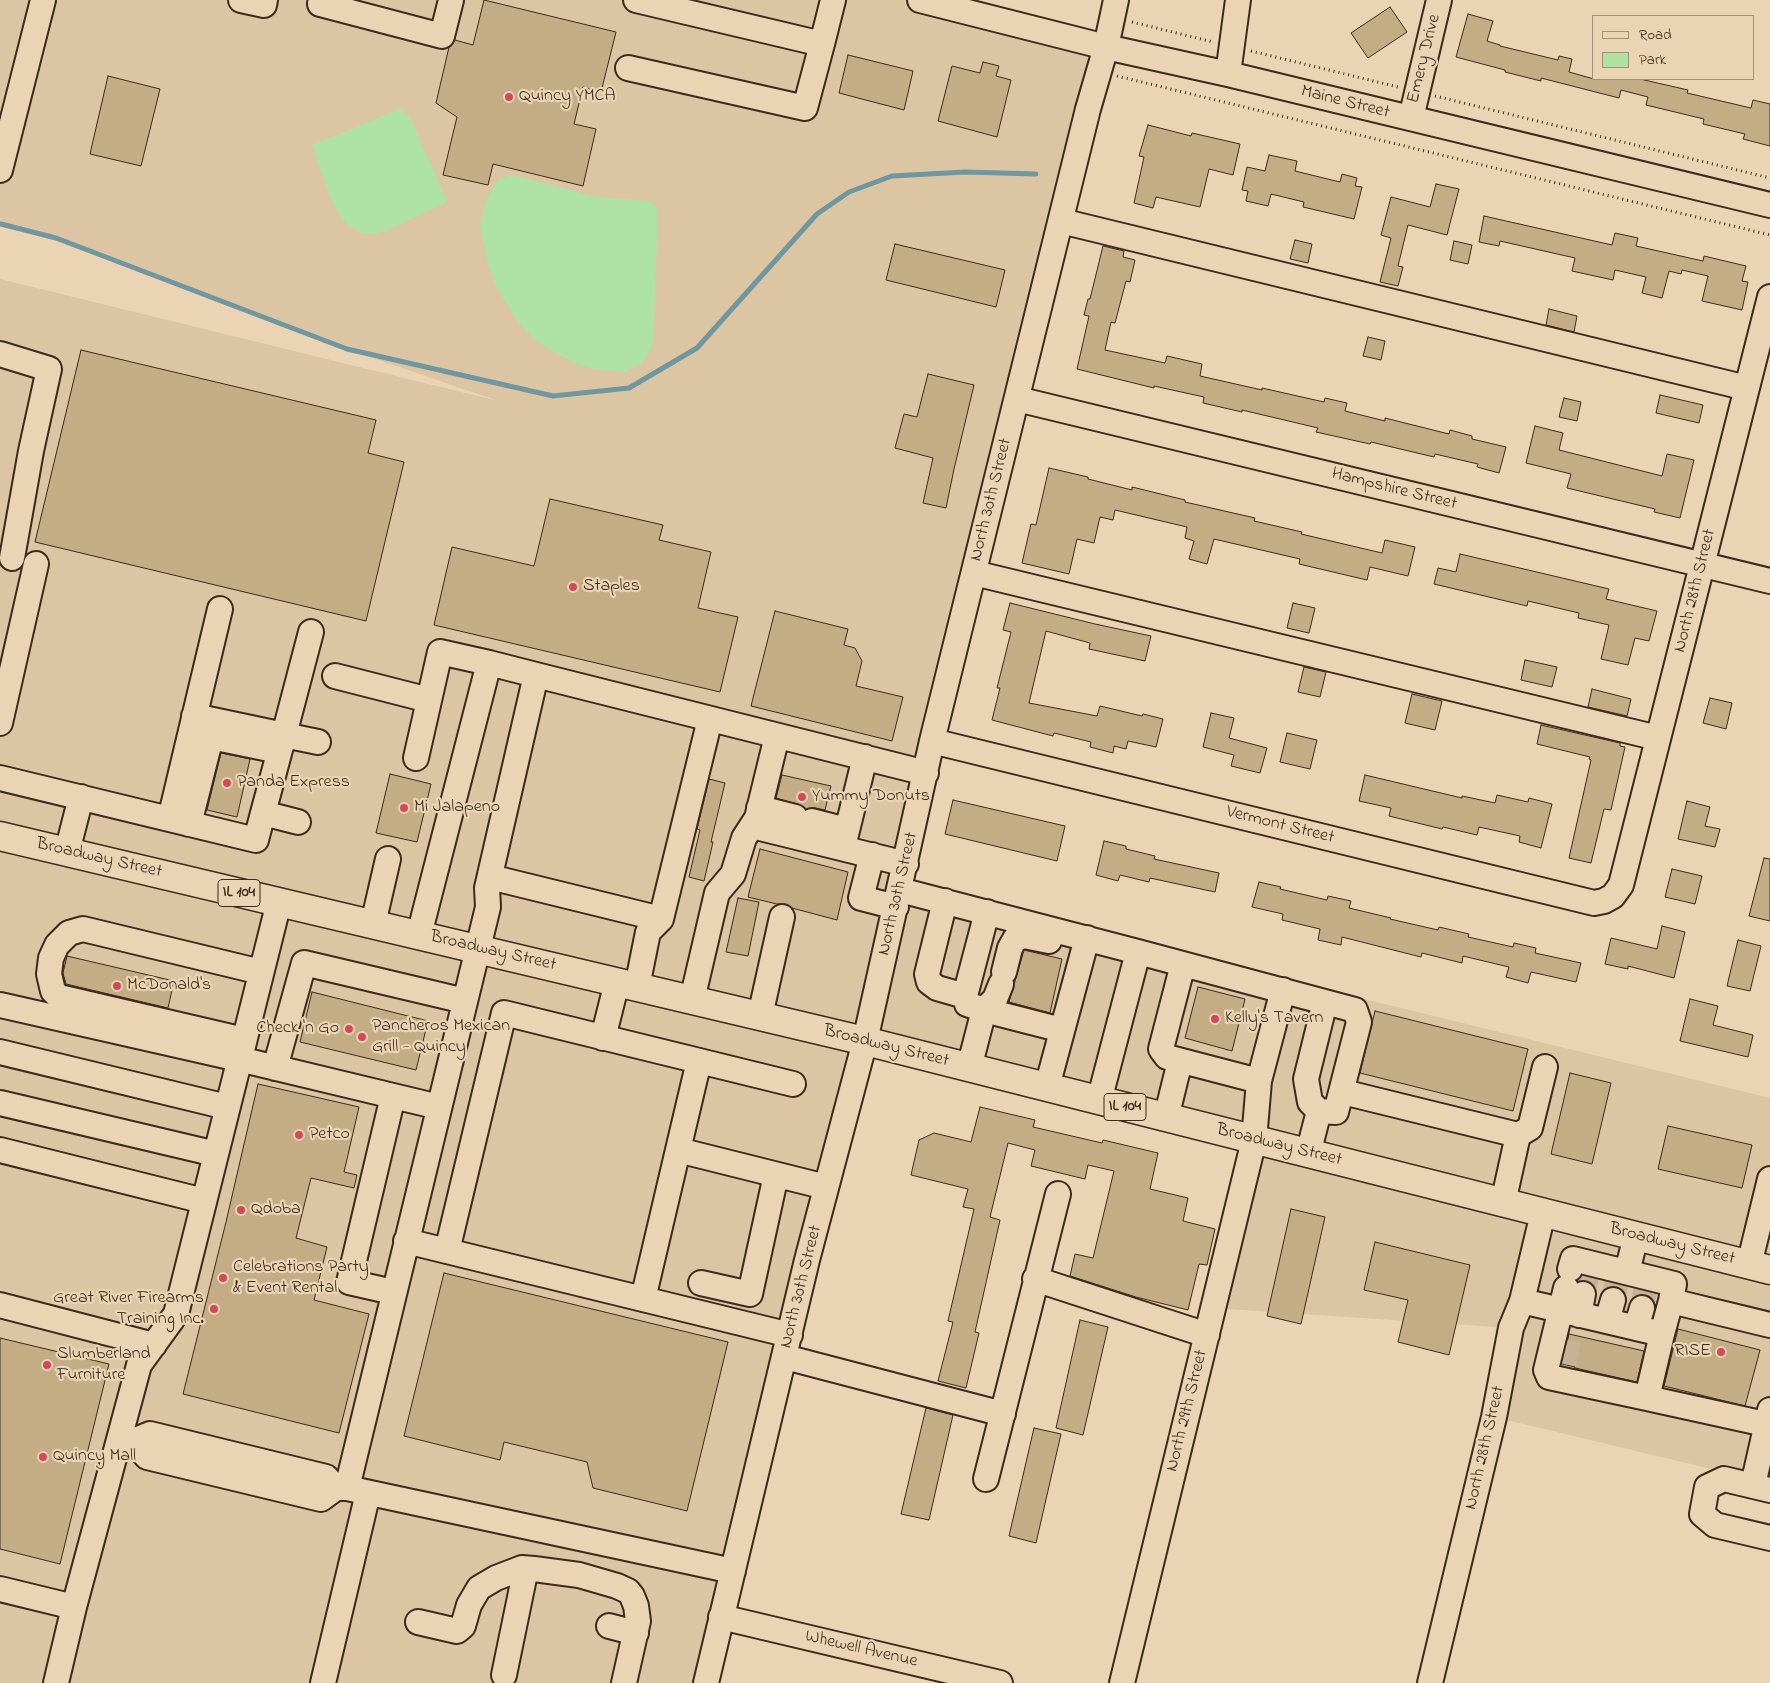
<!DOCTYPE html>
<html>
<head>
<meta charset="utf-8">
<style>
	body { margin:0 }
	#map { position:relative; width:1770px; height:1683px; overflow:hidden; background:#ead4b3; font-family:"Indie Flower",sans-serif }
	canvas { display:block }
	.legend { position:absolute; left:1592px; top:15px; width:162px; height:65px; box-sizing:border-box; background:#ead4b3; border:1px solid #a49077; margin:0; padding:6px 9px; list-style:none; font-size:15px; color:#3b2a1e }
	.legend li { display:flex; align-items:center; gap:10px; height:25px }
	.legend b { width:25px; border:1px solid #a49077 }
</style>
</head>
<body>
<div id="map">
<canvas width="1770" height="1683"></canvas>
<ul class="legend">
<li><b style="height:6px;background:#ead4b3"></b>Road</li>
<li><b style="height:14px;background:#aee2a4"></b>Park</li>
</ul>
</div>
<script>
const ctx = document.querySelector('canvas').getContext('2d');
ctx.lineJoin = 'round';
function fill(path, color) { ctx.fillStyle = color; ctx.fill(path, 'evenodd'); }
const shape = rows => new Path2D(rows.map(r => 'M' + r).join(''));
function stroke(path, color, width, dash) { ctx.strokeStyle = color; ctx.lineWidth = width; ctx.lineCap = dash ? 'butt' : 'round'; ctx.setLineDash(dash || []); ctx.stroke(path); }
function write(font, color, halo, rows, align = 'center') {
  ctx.font = font + ' "Indie Flower",sans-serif'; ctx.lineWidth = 4.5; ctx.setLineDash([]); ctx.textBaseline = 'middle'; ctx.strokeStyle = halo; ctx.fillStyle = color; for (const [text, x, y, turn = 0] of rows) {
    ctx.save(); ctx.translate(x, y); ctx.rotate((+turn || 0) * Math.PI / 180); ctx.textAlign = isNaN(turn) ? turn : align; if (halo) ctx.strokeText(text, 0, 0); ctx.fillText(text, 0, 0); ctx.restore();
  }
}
fill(shape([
	[0,0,957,0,1107,37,901,886,1770,1098,1770,1483,1494,1417,1511,1328,1213,1308,1254,1140,865,1041,706,1683,0,1683,0,279,498,401,347,349,56,238,0,223]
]), '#dcc5a2');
fill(shape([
	[400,109,410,117,447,202,390,229,375,234,361,233,346,223,338,213,331,199,312,145],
	[513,175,597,197,650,201,658,209,653,344,642,363,625,372,597,370,579,365,550,350,532,337,518,322,497,288,488,265,480,226,484,207,491,190,499,179]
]), '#aee2a4');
stroke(shape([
	[1,224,56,238,347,349,553,396,629,388,697,348,817,214,849,192,892,176,965,172,1036,174]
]), '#70969f', 5);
const building = shape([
	[484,0,616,32,601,92,583,87,574,124,596,129,583,186,493,164,488,185,443,175,457,117,436,103,449,47,455,40,473,45,484,0],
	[1390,7,1407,32,1368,58,1351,33,1390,7],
	[1468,14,1493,21,1487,41,1500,45,1500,46,1558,60,1559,56,1572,59,1569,72,1594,79,1640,79,1688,90,1687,93,1751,108,1753,100,1770,104,1770,146,1743,139,1745,134,1703,124,1704,119,1646,105,1648,97,1621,90,1619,98,1541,78,1541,81,1505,72,1505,70,1456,57,1468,14],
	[848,55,913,71,904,110,839,93,848,55],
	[983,62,999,66,996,76,1011,80,997,137,938,121,952,66,980,73,983,62],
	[108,76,160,89,141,166,90,154,108,76],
	[1148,125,1191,136,1192,133,1240,144,1233,175,1209,169,1200,207,1156,197,1153,208,1134,203,1144,157,1139,156,1148,125],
	[1269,155,1297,161,1295,171,1340,182,1342,174,1357,178,1355,186,1362,187,1354,219,1303,207,1304,202,1271,194,1268,206,1246,201,1248,191,1242,190,1247,167,1265,171,1269,155],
	[1436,184,1459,189,1447,235,1408,225,1398,266,1403,267,1398,286,1380,282,1391,238,1381,235,1391,197,1430,207,1436,184],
	[1484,216,1612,245,1615,233,1638,238,1636,246,1703,261,1704,256,1746,266,1742,281,1748,282,1742,310,1702,301,1708,276,1682,270,1681,274,1669,271,1662,298,1642,293,1646,277,1615,270,1613,280,1572,271,1575,258,1500,241,1499,246,1479,242,1484,216],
	[1295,240,1312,244,1308,263,1290,259,1295,240],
	[1454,241,1472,245,1468,264,1450,260,1454,241],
	[895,244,1005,270,996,307,886,280,895,244],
	[1103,246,1124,251,1123,257,1135,260,1130,282,1126,281,1115,323,1111,322,1105,350,1165,363,1167,356,1202,364,1200,376,1262,390,1262,388,1324,402,1325,398,1347,403,1345,411,1385,421,1385,418,1449,434,1450,430,1472,436,1472,439,1506,447,1499,473,1477,467,1478,464,1435,454,1434,457,1371,442,1370,444,1316,432,1318,428,1242,410,1242,412,1203,403,1204,397,1154,386,1154,388,1077,369,1089,316,1084,315,1088,299,1090,299,1103,246],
	[1549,309,1577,316,1574,332,1546,325,1549,309],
	[1368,337,1385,341,1381,360,1363,356,1368,337],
	[81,350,376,420,368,453,404,462,366,621,35,542,81,350],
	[928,374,974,385,954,469,946,508,923,503,933,458,895,448,904,414,917,417,928,374],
	[1660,395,1703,405,1699,423,1656,413,1660,395],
	[1564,398,1581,402,1577,421,1559,417,1564,398],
	[1535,426,1563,433,1559,450,1662,476,1667,454,1694,460,1680,518,1654,512,1655,509,1567,488,1571,474,1526,463,1535,426],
	[1049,468,1088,477,1088,479,1132,490,1132,487,1185,500,1185,502,1255,518,1254,521,1302,532,1301,534,1382,553,1385,540,1415,547,1408,576,1370,567,1367,580,1299,564,1300,559,1214,539,1207,564,1189,559,1194,541,1185,538,1187,527,1115,510,1113,520,1100,517,1094,543,1077,539,1069,574,1022,563,1031,524,1036,525,1049,468],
	[550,499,663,525,659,540,711,552,698,608,738,617,720,692,434,625,452,547,534,566,550,499],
	[1460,554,1609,589,1606,599,1657,611,1649,641,1635,638,1628,665,1601,659,1609,625,1578,618,1579,613,1528,601,1527,606,1434,584,1438,568,1456,572,1460,554],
	[1010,603,1095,624,1151,636,1145,661,1089,649,1090,643,1046,631,1029,703,1097,716,1100,706,1142,716,1143,714,1163,719,1156,747,1128,741,1126,749,1114,746,1113,753,1090,747,1091,742,1054,733,1053,736,992,720,1000,688,997,688,1011,632,1003,630,1010,603],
	[1293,603,1315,608,1309,633,1287,628,1293,603],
	[775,611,848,629,844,645,855,648,862,661,856,686,903,697,892,741,751,706,775,611],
	[1525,660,1557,667,1552,687,1521,680,1525,660],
	[1304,667,1326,672,1320,697,1298,692,1304,667],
	[1592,689,1631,699,1627,716,1588,707,1592,689],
	[1412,694,1442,701,1435,730,1405,723,1412,694],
	[1710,698,1732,703,1726,729,1703,723,1710,698],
	[1211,713,1234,718,1229,738,1267,748,1260,773,1231,766,1234,755,1203,747,1211,713],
	[1541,725,1620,743,1620,746,1625,747,1611,810,1604,809,1591,863,1569,858,1591,760,1589,759,1590,757,1537,744,1541,725],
	[1287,733,1317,740,1310,769,1280,762,1287,733],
	[221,753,250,759,237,817,207,810,221,753],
	[390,774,431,784,417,842,376,833,390,774],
	[782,775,831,786,825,810,815,808,806,809,798,804,776,798,782,775],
	[1365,775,1462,798,1462,796,1495,803,1497,795,1528,802,1529,798,1552,804,1541,848,1519,842,1520,836,1479,827,1477,835,1443,827,1442,829,1389,816,1391,808,1359,801,1365,775],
	[709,779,725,783,711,842,713,842,704,881,689,877,700,830,697,829,709,779],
	[953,800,1065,826,1057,861,945,834,953,800],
	[1687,801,1710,807,1705,826,1720,829,1715,847,1678,839,1687,801],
	[1104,841,1126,846,1126,849,1155,856,1154,859,1219,873,1215,892,1150,878,1149,882,1120,875,1118,881,1096,875,1104,841],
	[760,849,848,872,837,920,792,908,785,904,777,904,748,897,760,849],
	[1764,858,1770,859,1770,921,1749,916,1764,858],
	[1672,869,1702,876,1695,904,1665,897,1672,869],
	[1259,882,1281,887,1280,889,1327,900,1328,896,1351,901,1349,908,1391,918,1390,919,1438,930,1439,927,1469,934,1468,937,1513,947,1514,943,1536,948,1535,953,1581,963,1576,982,1531,972,1528,983,1506,977,1509,967,1463,956,1462,963,1422,953,1421,957,1342,937,1341,945,1318,940,1320,929,1282,920,1283,914,1252,907,1259,882],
	[738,898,759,902,748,956,726,952,738,898],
	[1662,926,1685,932,1674,978,1628,966,1628,969,1605,964,1611,938,1657,949,1662,926],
	[1738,940,1761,946,1750,991,1727,986,1738,940],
	[1024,950,1062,959,1050,1013,1009,1002,1024,950],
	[67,956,174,981,168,1008,66,984,63,973,67,956],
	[1198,987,1245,999,1232,1051,1185,1038,1198,987],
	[312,992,428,1021,416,1070,300,1042,312,992],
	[1690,999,1718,1006,1713,1025,1753,1035,1748,1057,1680,1041,1690,999],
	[1375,1011,1528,1049,1513,1111,1360,1073,1375,1011],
	[1570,1073,1611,1083,1592,1164,1551,1154,1570,1073],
	[258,1084,359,1107,344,1172,357,1175,354,1188,311,1178,296,1238,327,1247,314,1300,369,1314,339,1433,183,1394,226,1222,258,1084],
	[980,1107,1035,1120,1033,1127,1102,1143,1103,1140,1158,1153,1150,1189,1188,1198,1183,1221,1215,1229,1207,1265,1199,1264,1188,1310,1136,1297,1070,1276,1075,1254,1093,1258,1114,1171,1088,1165,1085,1179,1031,1166,1035,1150,1008,1143,990,1217,1000,1220,975,1332,979,1333,966,1388,938,1381,953,1322,948,1321,974,1209,963,1207,968,1189,911,1175,919,1140,934,1133,971,1142,980,1107],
	[1668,1126,1752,1145,1742,1188,1658,1169,1668,1126],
	[1291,1209,1325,1217,1301,1324,1267,1316,1291,1209],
	[1375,1242,1470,1265,1449,1355,1398,1342,1408,1300,1364,1290,1375,1242],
	[444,1273,728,1342,687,1511,593,1488,587,1462,504,1442,500,1460,404,1436,444,1273],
	[1080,1320,1108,1327,1083,1435,1056,1428,1080,1320],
	[1678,1329,1760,1350,1745,1406,1664,1386,1678,1329],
	[1569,1334,1644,1351,1637,1382,1575,1368,1575,1367,1562,1364,1569,1334],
	[0,1338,109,1364,60,1564,0,1549,0,1338],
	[926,1408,953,1415,929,1520,901,1514,926,1408],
	[1034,1428,1061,1434,1036,1543,1009,1536,1034,1428]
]);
fill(building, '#c4ad84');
stroke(building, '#3b2a1e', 1);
stroke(shape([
	[1583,1294,1588,1273],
	[1613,1300,1617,1281],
	[1642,1308,1646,1287],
	[1564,1364,1570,1334]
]), '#c7b295', 24, [24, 12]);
const minor = shape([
	[241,0,264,5,265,0],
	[321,0,320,4,442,36,451,0],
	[636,0,822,44,833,0],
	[920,0,1106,47,1228,74,1770,205],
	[628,68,805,108,822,44],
	[1228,74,1238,0],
	[1411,118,1439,0],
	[0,170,43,0],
	[1061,221,1747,388],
	[0,354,49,369,31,451,12,558],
	[1017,399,1770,581],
	[974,573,1658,738],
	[489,663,536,675],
	[335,676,429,700],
	[194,716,284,735,311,632],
	[0,723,36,564],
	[932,741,1594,903,1604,901,1613,896,1621,885,1770,297],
	[416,758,440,652,489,663,419,935],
	[0,778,256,840,263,813,298,822],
	[759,808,795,817],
	[263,813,284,735,318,742],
	[170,819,220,609],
	[812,821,847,830],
	[189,824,211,737,279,751],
	[752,826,906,864],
	[843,847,865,757],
	[67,852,81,797],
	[872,855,861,898,896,907],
	[490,877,661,919,710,719],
	[900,890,1138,952],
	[945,901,927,974,929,982,937,988,965,996],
	[987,912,965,996,967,1004,984,1010,995,999,1001,984],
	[373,924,388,859],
	[1004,972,1010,948,1015,939,1024,936,1049,941],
	[637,987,648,932,661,919],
	[692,1000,717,893,733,874,744,838,757,818,777,736],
	[0,1005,239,1059,439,1107],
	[760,1016,782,917],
	[603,1038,617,982],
	[244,1040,59,997,53,991,49,974,51,958,57,945,69,933,83,929,261,972],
	[0,1052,227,1107],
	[275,1068,304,963,465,1001],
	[969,1068,984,1010,1062,1030],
	[1259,1081,1283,990],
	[1047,1087,1087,938],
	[1343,1092,1518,1135,1503,1203],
	[393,1096,349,1282,393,1292],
	[1099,1101,1138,952,1325,1002,1306,1079,1310,1102,1319,1111,1308,1154],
	[0,1103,216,1154],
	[1319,1111,1336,1112,1359,1022,1355,1010,1325,1002],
	[1166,1118,1180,1061],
	[1518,1135,1530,1128,1545,1067],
	[0,1150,204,1201],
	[678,1150,699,1061],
	[406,1241,790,1335],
	[447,1251,504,1013,793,1084],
	[1749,1265,1770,1179],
	[1570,1269,1573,1259,1674,1284,1671,1301],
	[1627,1272,1636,1236],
	[1035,1279,1207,1335],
	[701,1283,750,1294,776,1175],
	[1566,1288,1546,1370,1549,1377,1647,1398],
	[643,1299,678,1150,826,1187],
	[1522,1301,1662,1334,1647,1398,1770,1425],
	[0,1305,154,1345],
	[1579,1315,1583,1294],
	[1607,1321,1613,1300],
	[1636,1328,1642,1308],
	[1662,1334,1671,1301,1770,1325],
	[785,1357,1003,1414],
	[120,1439,133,1441,150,1434,326,1477,336,1488,321,1499,147,1457,133,1441],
	[986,1479,1058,1194],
	[1753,1485,1770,1410],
	[336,1488,347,1488,733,1571],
	[347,1488,488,907,487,888,536,675,926,773],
	[1770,1490,1724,1479,1707,1487,1702,1514,1715,1525,1770,1538],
	[0,1589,74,1607],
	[721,1617,1000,1683],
	[418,1622,457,1631,463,1626,469,1605,479,1588,496,1578,522,1568],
	[609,1626,636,1633],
	[504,1675,524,1578,522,1568,534,1569,579,1575,617,1586,628,1591,632,1596,636,1606,638,1621,624,1683],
	[56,1683,74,1607,139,1365,176,1314,279,902],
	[323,1683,368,1493],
	[706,1683,807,1260,865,1041,932,741,1088,109,1106,47,1116,0],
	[1122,1683,1254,1140,1259,1081,1167,1057,1161,1049,1183,964],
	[1430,1683,1494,1417,1511,1328,1522,1301,1543,1213]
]);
const major = shape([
	[0,836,865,1041,1770,1270]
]);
stroke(minor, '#3b2a1e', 28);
stroke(major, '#3b2a1e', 31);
stroke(shape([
	[1132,22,1213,42],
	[1251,51,1398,87],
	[1117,76,1770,235],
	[1435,96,1770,178]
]), '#3b2a1e', 3, [1, 4]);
stroke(minor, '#ead4b3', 24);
stroke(major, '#ead4b3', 28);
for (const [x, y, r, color] of [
	[509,97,5,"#d1495b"],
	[573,587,5,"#d1495b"],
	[227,783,5,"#d1495b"],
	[802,797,5,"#d1495b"],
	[404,808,5,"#d1495b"],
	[117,986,5,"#d1495b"],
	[1215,1019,5,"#d1495b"],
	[349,1029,5,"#d1495b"],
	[362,1037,5,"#d1495b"],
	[299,1135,5,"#d1495b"],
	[241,1210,5,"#d1495b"],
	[223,1278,5,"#d1495b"],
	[214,1309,5,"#d1495b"],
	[1721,1352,5,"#d1495b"],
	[47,1365,5,"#d1495b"],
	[43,1457,5,"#d1495b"]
]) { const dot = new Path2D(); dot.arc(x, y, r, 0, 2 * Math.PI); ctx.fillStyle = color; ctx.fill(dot); stroke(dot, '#ead4b3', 2); }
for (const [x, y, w] of [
	[239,893,42],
	[1125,1107,42]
]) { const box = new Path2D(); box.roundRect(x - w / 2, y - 13.5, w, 27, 4); ctx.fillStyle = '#ead4b3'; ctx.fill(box); stroke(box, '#3b2a1e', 1); }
write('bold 16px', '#3b2a1e', null, [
	["IL 104",239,893],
	["IL 104",1125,1107]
]);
write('18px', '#3b2a1e', '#ead4b3', [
	["Emery Drive",1425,59,-76],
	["Maine Street",1345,103,14],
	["Hampshire Street",1394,490,14],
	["North 30th Street",992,500,-76],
	["North 28th Street",1696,591,-76],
	["Vermont Street",1280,826,14],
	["Broadway Street",99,859,13],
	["North 30th Street",899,894,-77],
	["Broadway Street",493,952,13],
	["Broadway Street",886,1047,14],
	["Broadway Street",1279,1146,14],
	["Broadway Street",1672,1245,14],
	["North 30th Street",802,1287,-76],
	["North 29th Street",1188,1411,-76],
	["North 28th Street",1486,1448,-77],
	["Whewell Avenue",861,1650,13]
]);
write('18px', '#3b2a1e', '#ead4b3', [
	["Quincy YMCA",519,97],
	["Staples",583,587],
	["Panda Express",237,783],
	["Yummy Donuts",812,797],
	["Mi Jalapeno",414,808],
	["McDonald's",127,986],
	["Kelly's Tavern",1225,1019],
	["Pancheros Mexican",372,1027],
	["Grill - Quincy",372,1048],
	["Check 'n Go",339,1029,"right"],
	["Petco",309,1135],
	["Qdoba",251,1210],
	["Celebrations Party",233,1268],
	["& Event Rental",233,1289],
	["Great River Firearms",204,1299,"right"],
	["Training Inc.",204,1320,"right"],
	["RISE",1711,1352,"right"],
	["Slumberland",57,1355],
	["Furniture",57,1376],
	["Quincy Mall",53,1457]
], 'left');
</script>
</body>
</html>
